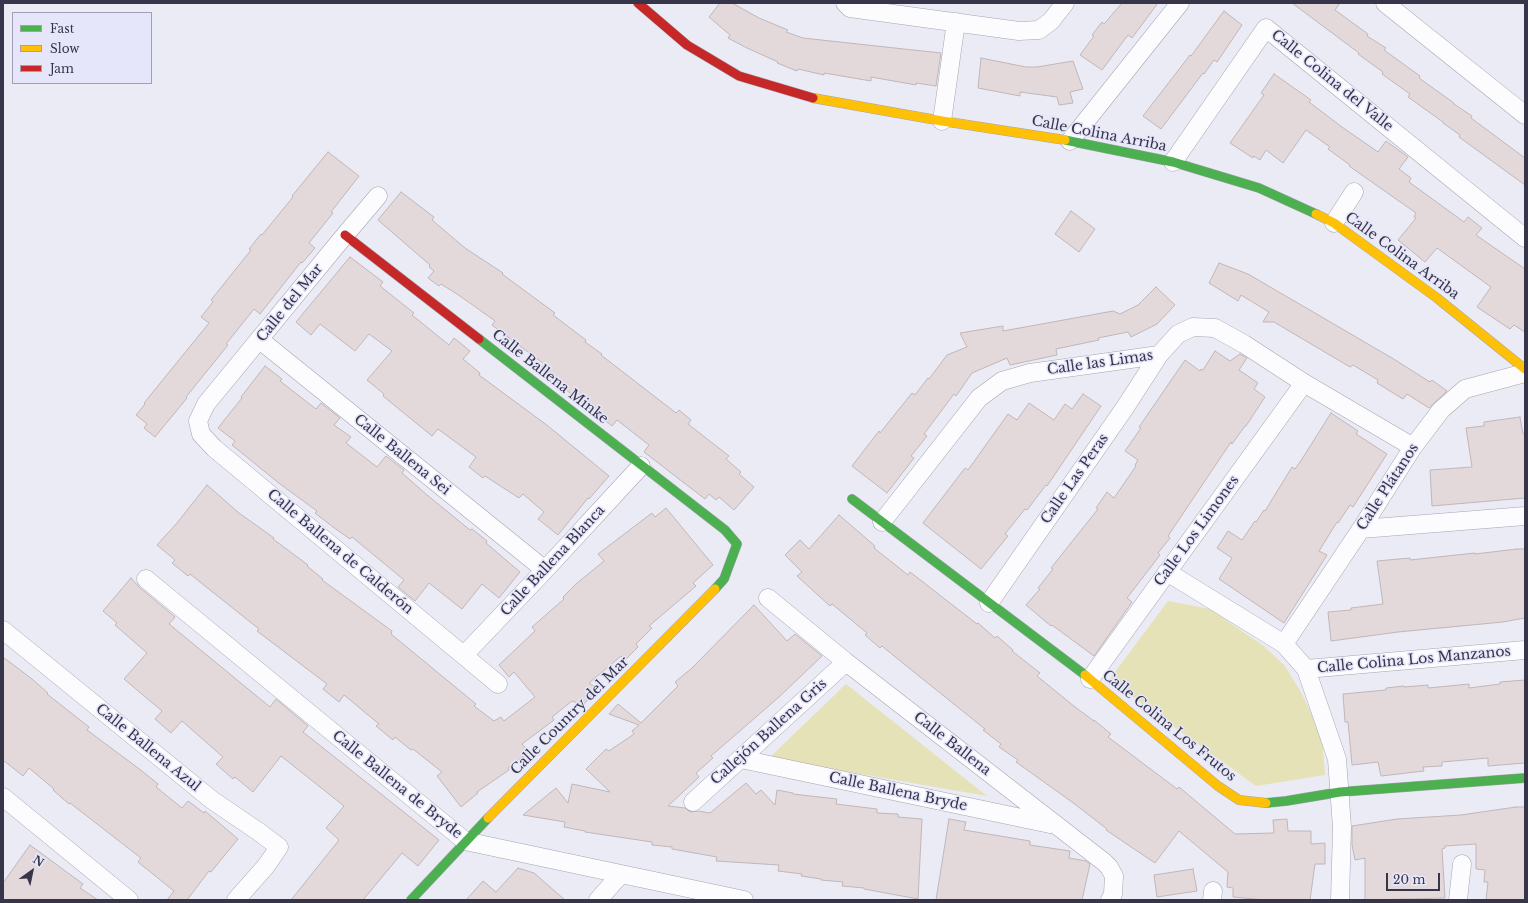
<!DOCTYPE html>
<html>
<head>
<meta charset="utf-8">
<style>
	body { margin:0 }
	#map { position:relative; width:1528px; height:903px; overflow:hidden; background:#ebebf6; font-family:"Libre Baskerville",serif }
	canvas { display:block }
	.frame { position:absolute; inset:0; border:4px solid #363549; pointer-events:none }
	.legend { position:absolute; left:12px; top:12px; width:140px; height:72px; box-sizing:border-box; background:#e6e6fb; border:1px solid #a09fb4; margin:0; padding:5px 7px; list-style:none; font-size:12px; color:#363549 }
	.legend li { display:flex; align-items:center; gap:8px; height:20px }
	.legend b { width:20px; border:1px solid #a09fb4 }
	.north { position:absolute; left:12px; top:851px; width:40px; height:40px; -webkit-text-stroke:3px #e6e6fb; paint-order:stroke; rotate:33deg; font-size:11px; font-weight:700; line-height:16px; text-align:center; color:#363549 }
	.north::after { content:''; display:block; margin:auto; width:14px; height:18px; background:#363549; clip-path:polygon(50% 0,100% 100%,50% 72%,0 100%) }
	.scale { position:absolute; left:1386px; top:873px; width:54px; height:18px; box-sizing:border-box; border:2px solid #363549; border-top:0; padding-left:5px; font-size:12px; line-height:14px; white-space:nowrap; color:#363549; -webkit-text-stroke:3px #e6e6fb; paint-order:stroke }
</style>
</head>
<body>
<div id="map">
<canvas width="1528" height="903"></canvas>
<div class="frame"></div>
<ul class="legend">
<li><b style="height:5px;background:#4caf50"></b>Fast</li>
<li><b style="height:5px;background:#ffc107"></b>Slow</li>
<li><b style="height:5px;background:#c62828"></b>Jam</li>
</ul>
<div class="north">N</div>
<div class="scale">20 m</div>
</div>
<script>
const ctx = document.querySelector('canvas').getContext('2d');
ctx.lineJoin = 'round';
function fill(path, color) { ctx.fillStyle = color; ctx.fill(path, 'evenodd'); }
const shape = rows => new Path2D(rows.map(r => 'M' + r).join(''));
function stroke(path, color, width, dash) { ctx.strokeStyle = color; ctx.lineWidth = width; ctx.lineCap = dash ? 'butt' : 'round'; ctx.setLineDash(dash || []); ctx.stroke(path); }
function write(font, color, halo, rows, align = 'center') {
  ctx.font = font + ' "Libre Baskerville",serif'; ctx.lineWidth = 3; ctx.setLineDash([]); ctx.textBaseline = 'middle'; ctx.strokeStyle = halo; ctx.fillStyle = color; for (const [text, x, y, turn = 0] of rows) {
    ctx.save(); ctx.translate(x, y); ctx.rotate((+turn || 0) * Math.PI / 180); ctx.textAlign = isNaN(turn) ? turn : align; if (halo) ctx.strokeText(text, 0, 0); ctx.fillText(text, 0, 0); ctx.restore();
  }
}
fill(shape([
	[1168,601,1210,609,1265,647,1285,666,1301,692,1322,736,1325,775,1256,786,1109,680],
	[846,684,987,796,769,758]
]), '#e5e2b7');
const building = shape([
	[720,3,732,3,759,18,788,30,786,32,803,38,941,53,936,86,916,83,916,85,871,77,871,81,824,73,824,75,798,69,797,71,777,63,778,62,747,48,728,38,730,35,709,17,720,3],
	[1122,3,1158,3,1132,38,1128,35,1102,70,1080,55,1094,36,1092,35,1102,22,1104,24,1122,3],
	[1292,3,1340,3,1335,10,1368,34,1367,36,1386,48,1384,50,1420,76,1419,78,1454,103,1454,104,1472,116,1471,118,1525,158,1525,185,1459,137,1460,135,1443,123,1443,122,1408,97,1410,94,1382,74,1383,72,1358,54,1359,53,1292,3],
	[1224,11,1242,25,1217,62,1214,60,1204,74,1203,73,1161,129,1143,116,1190,55,1191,56,1224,11],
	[981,58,1026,67,1037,67,1073,61,1083,89,1070,92,1073,103,1059,105,1057,97,1020,92,1020,96,978,88,981,58],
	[1274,74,1304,95,1311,100,1309,102,1342,127,1378,152,1386,141,1408,157,1399,169,1411,178,1409,182,1464,222,1468,217,1482,228,1476,235,1525,269,1525,332,1514,325,1510,329,1477,307,1491,287,1437,248,1425,262,1398,240,1416,218,1414,217,1416,213,1349,166,1350,165,1328,149,1330,147,1306,130,1283,163,1266,150,1260,160,1254,156,1253,158,1230,143,1264,95,1261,93,1274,74],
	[328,152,359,176,331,212,333,213,309,243,315,248,302,263,301,262,260,314,254,309,226,344,228,345,186,397,187,398,155,437,144,428,147,424,136,415,145,404,144,403,209,323,201,317,213,302,211,300,251,250,249,249,261,234,262,235,293,197,292,196,328,152],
	[401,192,434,217,432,220,465,248,503,273,502,274,555,313,553,315,586,340,585,342,602,354,601,355,676,413,679,410,691,420,688,424,729,456,726,459,741,472,739,474,754,487,734,510,719,497,716,500,709,494,705,499,644,452,649,445,617,420,612,426,556,382,557,380,541,368,544,364,492,325,495,321,460,296,441,284,439,286,428,278,434,271,429,267,430,265,378,220,401,192],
	[1071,211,1095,229,1079,252,1055,234,1071,211],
	[350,257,383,282,380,286,414,313,412,315,449,345,454,338,470,351,463,359,480,373,479,375,548,426,609,476,589,499,588,498,558,535,538,519,544,512,523,494,519,498,485,476,483,478,469,467,476,457,438,429,432,436,383,396,384,394,367,380,392,351,369,334,355,351,320,324,311,335,296,322,350,257],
	[1219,263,1248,274,1392,358,1430,382,1432,380,1447,391,1429,408,1407,394,1403,399,1377,383,1378,380,1353,365,1350,367,1274,322,1263,322,1269,312,1241,295,1238,301,1209,283,1219,263],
	[1156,287,1175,305,1157,324,1131,337,1128,332,1098,338,1099,340,1056,349,1057,355,1010,365,1007,358,972,373,956,396,954,394,924,434,927,436,911,456,914,458,887,493,852,466,879,431,880,433,912,393,915,395,928,378,929,379,947,355,967,347,960,333,1003,326,1003,331,1113,311,1120,314,1138,305,1156,287],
	[1215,351,1230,361,1240,354,1247,358,1239,370,1258,383,1254,389,1265,397,1246,426,1245,426,1232,444,1231,442,1168,536,1170,538,1158,553,1160,555,1127,598,1132,602,1094,656,1052,625,1051,626,1026,605,1040,589,1038,588,1053,569,1051,568,1098,509,1096,508,1107,492,1114,498,1136,466,1135,465,1138,460,1125,451,1141,428,1139,427,1185,360,1200,371,1201,369,1203,370,1215,351],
	[265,366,282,379,280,381,316,409,321,403,340,418,334,425,351,437,346,443,377,467,386,456,404,470,402,473,427,495,470,530,472,529,487,541,486,543,520,572,499,598,482,584,462,609,429,583,415,601,398,587,404,580,386,565,352,537,350,539,333,527,315,513,317,511,280,484,232,445,235,441,218,428,242,398,241,397,265,366],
	[1083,394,1101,406,1047,486,1046,485,1027,510,1025,509,1005,534,1008,536,981,569,923,523,965,468,968,470,1008,414,1017,420,1029,403,1054,420,1065,404,1072,409,1083,394],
	[1331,413,1358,431,1356,434,1387,454,1353,507,1350,505,1338,523,1337,522,1319,551,1327,555,1284,623,1219,579,1232,558,1217,548,1228,531,1242,540,1255,521,1256,522,1264,510,1265,511,1292,467,1295,469,1302,459,1331,413],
	[1520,417,1523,434,1525,434,1525,498,1432,506,1430,470,1472,467,1466,428,1484,426,1484,422,1520,417],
	[207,485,239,513,274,538,273,539,308,565,307,566,323,579,322,580,392,631,391,634,476,704,474,706,494,721,501,717,504,721,535,697,514,672,509,677,499,665,535,631,532,627,564,599,563,597,576,584,604,561,598,554,652,513,655,517,666,508,713,565,693,583,696,586,649,626,652,628,636,644,638,647,625,660,621,656,589,683,598,689,583,705,572,701,552,717,554,720,522,744,529,752,508,768,509,770,477,792,478,793,461,807,437,776,442,772,413,749,411,750,395,737,393,740,376,726,379,724,344,695,339,702,323,689,327,684,257,631,259,629,190,574,188,576,172,563,175,560,157,545,177,523,207,485],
	[839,515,875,546,874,548,908,575,910,572,977,624,978,623,995,638,997,636,1013,650,1012,651,1040,673,1037,676,1075,707,1094,721,1094,720,1111,734,1108,737,1177,789,1179,787,1235,834,1274,833,1273,820,1287,819,1288,831,1311,831,1311,844,1325,843,1325,864,1315,864,1310,900,1265,900,1233,897,1233,888,1227,887,1228,872,1179,831,1155,863,1106,830,1107,829,1072,802,1016,762,1018,760,999,747,1001,744,983,730,985,729,899,660,882,646,880,648,865,635,867,633,832,604,830,606,797,576,802,572,785,555,800,540,809,549,839,515],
	[1517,549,1525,549,1525,618,1503,622,1398,632,1331,641,1328,612,1351,610,1351,608,1383,604,1377,561,1410,558,1410,560,1475,553,1475,554,1517,549],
	[131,578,139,587,175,617,169,624,270,707,276,699,308,726,303,732,439,840,418,866,402,853,363,900,291,900,339,840,326,828,344,806,281,756,253,792,235,777,233,779,216,764,223,757,182,721,171,733,155,719,162,711,124,679,147,653,115,625,117,623,103,611,131,578],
	[754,605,787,641,795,634,822,656,779,697,711,756,713,758,696,773,699,777,668,806,685,808,690,812,698,811,710,813,746,783,756,794,761,790,775,805,777,790,793,793,793,794,837,799,836,804,877,809,877,813,898,814,898,817,922,819,918,899,864,889,864,888,842,886,843,882,821,880,821,879,801,876,802,874,778,871,779,865,716,861,717,857,672,849,672,847,652,845,652,842,585,832,585,831,564,827,565,822,523,815,556,788,568,803,572,784,610,792,586,769,606,749,609,751,634,734,632,731,639,725,609,714,618,704,641,723,678,686,675,682,692,668,754,605],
	[3,657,32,679,48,693,47,694,89,727,87,730,142,771,158,784,156,787,182,808,188,801,204,813,205,811,238,839,211,872,209,871,187,900,167,900,174,891,138,862,141,858,70,803,69,804,53,790,54,789,29,768,23,776,3,760,3,657],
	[1525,680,1525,763,1488,766,1488,758,1442,762,1442,766,1423,767,1424,771,1381,776,1378,762,1352,765,1348,722,1345,722,1343,694,1386,690,1386,688,1404,686,1404,687,1428,685,1428,688,1469,684,1469,688,1500,684,1500,682,1525,680],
	[1516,807,1525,807,1525,900,1486,900,1488,882,1484,882,1485,870,1476,869,1476,844,1445,846,1445,848,1442,849,1445,898,1365,900,1365,858,1355,860,1352,845,1352,826,1397,819,1461,815,1516,807],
	[949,819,966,822,964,830,1030,841,1030,845,1070,851,1069,858,1086,861,1090,864,1082,900,936,900,949,819],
	[30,845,83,884,80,888,98,900,3,900,3,883,30,845],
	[518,868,534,873,565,900,466,900,483,881,496,892,518,868],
	[1193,869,1197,891,1157,897,1154,875,1193,869]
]);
fill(building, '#e4d9da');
stroke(building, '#c0b6b7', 1);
const street = shape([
	[845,3,850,8,1019,31,1039,30,1051,21,1065,3],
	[1385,3,1525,115],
	[942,121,956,22],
	[1070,141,1180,3],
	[1173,162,1266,28,1525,238],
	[378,196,345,235,206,404,198,421,201,434,214,448,498,684],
	[1334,223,1354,192],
	[260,340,545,570],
	[882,522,979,398,1002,381,1030,373,1159,355,1178,334,1193,327,1215,328,1244,344,1304,383,1413,447],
	[1361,529,1525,516],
	[1167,572,1284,644,1306,669,1337,759,1342,827,1340,900],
	[146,579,465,841,744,900],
	[768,598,846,662,1104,862,1109,867,1114,876,1113,894,1110,900],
	[989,603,1124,409,1159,355],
	[3,630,212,800,259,832,279,847,266,866,236,900],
	[1284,644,1361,529,1413,447,1441,410,1465,389,1525,373],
	[464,655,545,570,641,466],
	[1306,669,1525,650],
	[1090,679,1304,383],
	[741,759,1050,824],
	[3,797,129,900],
	[693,802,846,662],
	[598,900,621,874],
	[1212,900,1213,891],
	[1458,900,1462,864]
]);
const fast = shape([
	[1065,140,1173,162,1259,188,1316,214],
	[479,339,725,530,737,544,724,579,715,589],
	[852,499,1085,675],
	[1266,803,1286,801,1340,792,1525,778],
	[411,900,488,818]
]);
const slow = shape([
	[813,98,942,121,1065,140],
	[1316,214,1334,223,1437,298,1525,369],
	[1085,675,1218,786,1239,800,1266,803],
	[488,818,715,589]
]);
const jam = shape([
	[638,3,687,45,739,76,813,98],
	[345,235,479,339]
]);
stroke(street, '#a5a4b2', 19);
stroke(fast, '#a5a4b2', 10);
stroke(slow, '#a5a4b2', 10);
stroke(jam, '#a5a4b2', 10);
stroke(street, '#fcfcfe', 18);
stroke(fast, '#4caf50', 9);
stroke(slow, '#ffc107', 9);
stroke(jam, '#c62828', 9);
write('14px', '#363549', '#e6e6fb', [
	["Calle Colina del Valle",1332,81,39],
	["Calle Colina Arriba",1099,134,11],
	["Calle Colina Arriba",1402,256,36],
	["Calle del Mar",290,303,-51],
	["Calle las Limas",1100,363,-8],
	["Calle Ballena Minke",550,377,38],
	["Calle Ballena Sei",402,455,39],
	["Calle Las Peras",1075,479,-55],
	["Calle Plátanos",1388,487,-57],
	["Calle Los Limones",1197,531,-54],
	["Calle Ballena de Calderón",340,552,40],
	["Calle Ballena Blanca",553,561,-47],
	["Calle Colina Los Manzanos",1414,660,-5],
	["Calle Country del Mar",570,716,-45],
	["Calle Colina Los Frutos",1169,726,39],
	["Callejón Ballena Gris",769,732,-42],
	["Calle Ballena",952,744,38],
	["Calle Ballena Azul",148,748,39],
	["Calle Ballena de Bryde",397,785,39],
	["Calle Ballena Bryde",898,792,12]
]);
</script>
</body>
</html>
